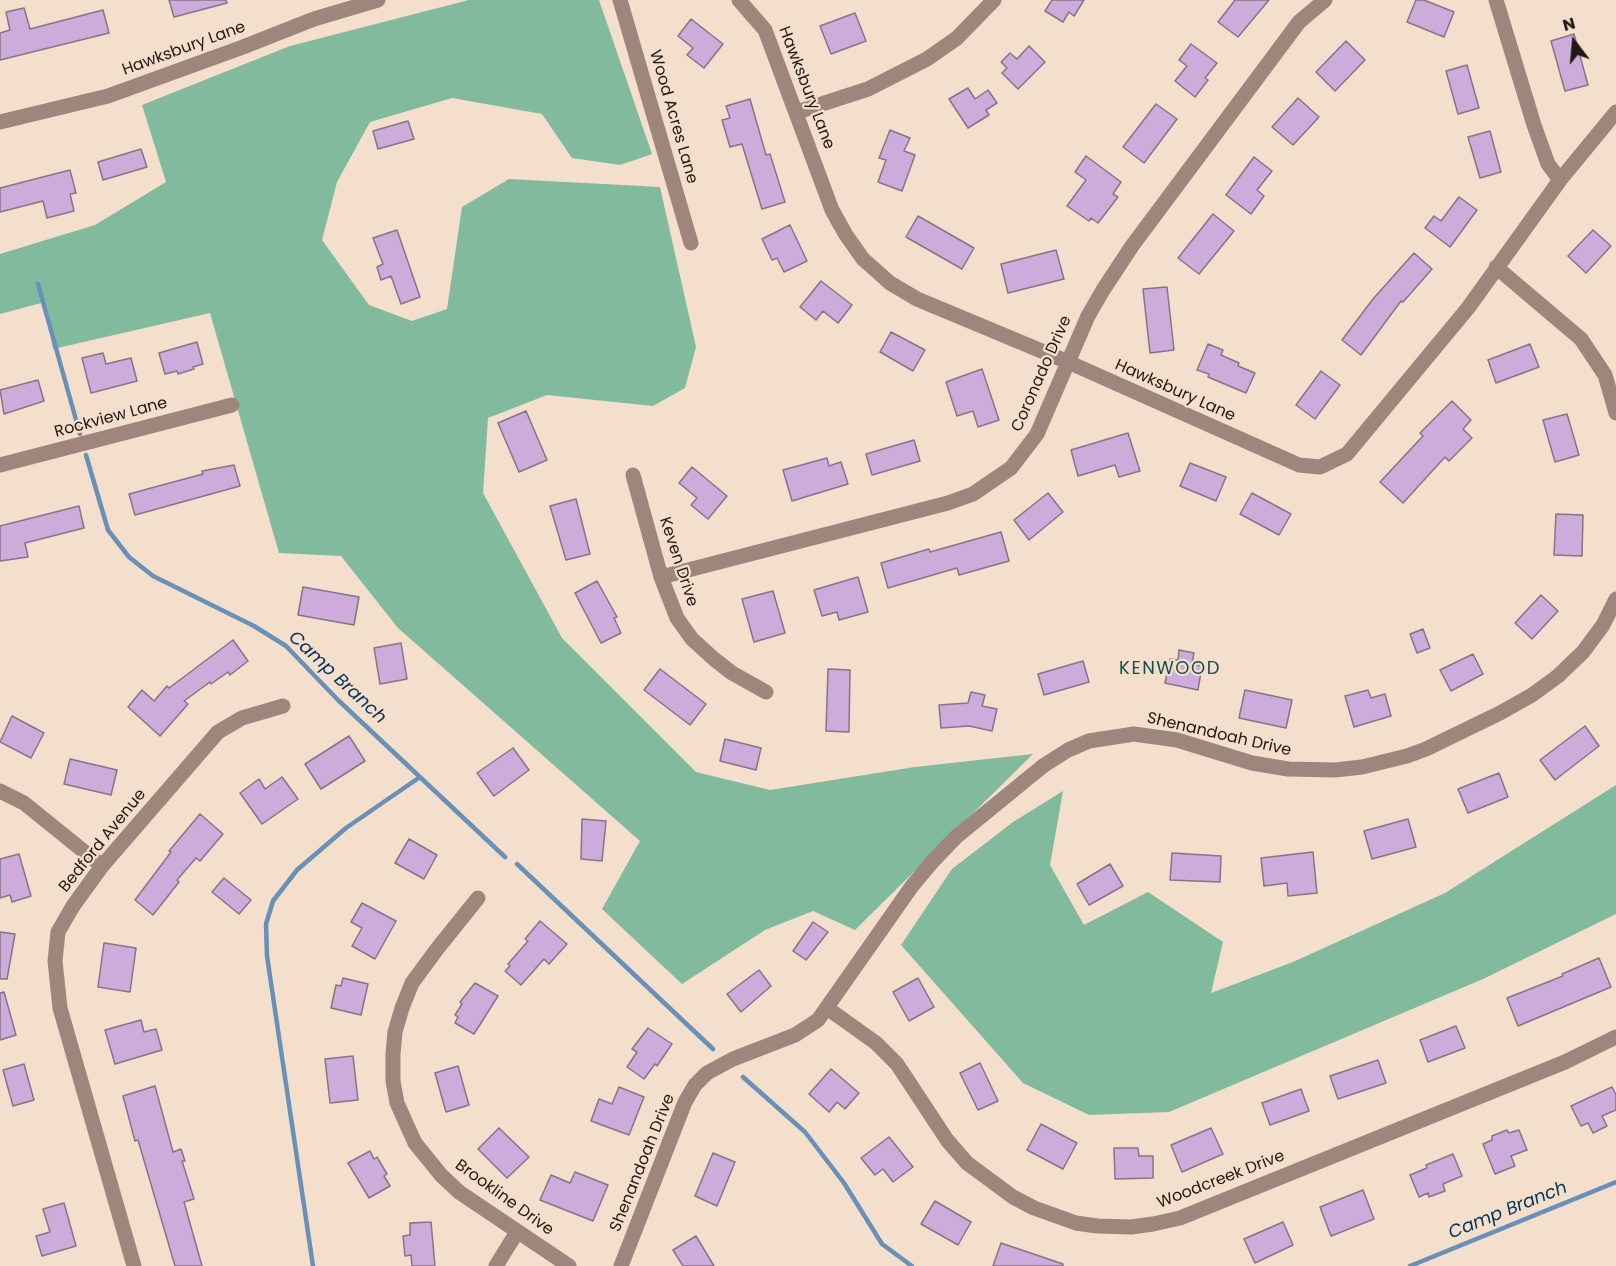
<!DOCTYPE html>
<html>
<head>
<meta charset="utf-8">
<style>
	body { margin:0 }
	#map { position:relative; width:1616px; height:1266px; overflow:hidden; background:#f4decc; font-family:Poppins,sans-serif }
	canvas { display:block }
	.north { position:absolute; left:1544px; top:12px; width:60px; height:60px; -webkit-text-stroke:4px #f4decc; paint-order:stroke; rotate:344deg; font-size:16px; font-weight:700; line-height:24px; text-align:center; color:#211913 }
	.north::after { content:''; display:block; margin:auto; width:21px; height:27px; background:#211913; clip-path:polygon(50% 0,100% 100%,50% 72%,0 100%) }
</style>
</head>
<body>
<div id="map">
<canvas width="1616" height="1266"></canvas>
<div class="north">N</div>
</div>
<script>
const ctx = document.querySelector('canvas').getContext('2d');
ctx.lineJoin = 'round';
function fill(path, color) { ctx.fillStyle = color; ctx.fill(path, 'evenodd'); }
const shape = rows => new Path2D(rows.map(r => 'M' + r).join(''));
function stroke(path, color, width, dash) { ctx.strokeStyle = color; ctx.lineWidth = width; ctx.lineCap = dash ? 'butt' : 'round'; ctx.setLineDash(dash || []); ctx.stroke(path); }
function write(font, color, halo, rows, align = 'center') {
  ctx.font = font + ' Poppins,sans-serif'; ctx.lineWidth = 4.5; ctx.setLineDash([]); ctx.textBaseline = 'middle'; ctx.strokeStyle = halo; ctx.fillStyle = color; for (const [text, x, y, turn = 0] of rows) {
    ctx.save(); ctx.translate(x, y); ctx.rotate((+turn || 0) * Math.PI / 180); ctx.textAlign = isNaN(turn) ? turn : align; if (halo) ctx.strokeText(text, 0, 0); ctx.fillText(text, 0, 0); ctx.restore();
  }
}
fill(shape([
	[469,0,599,0,652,154,620,165,572,158,542,114,452,98,370,122,337,182,322,240,369,305,412,321,447,309,462,207,509,179,660,187,696,347,685,388,653,406,547,395,488,418,483,493,562,638,696,772,770,790,915,767,1033,754,855,930,813,911,765,930,682,984,602,909,640,841,398,628,341,556,279,553,210,313,53,349,45,302,0,314,0,254,95,225,166,182,142,105,290,46],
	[1616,785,1616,914,1483,979,1169,1112,1089,1115,1023,1083,901,945,952,869,1013,822,1063,791,1050,865,1084,925,1148,892,1223,942,1211,993,1293,962,1445,893]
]), '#81ba9d');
stroke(shape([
	[38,284,80,434],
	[86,455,108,530,129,557,153,576,254,626,286,646,338,700,505,857],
	[517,864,713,1049],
	[743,1077,805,1132,844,1183,882,1244,912,1266],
	[313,1266,267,956,266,924,273,901,297,870,346,828,420,777],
	[1410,1266,1616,1182]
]), '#6991b8', 4.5);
const building = shape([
	[169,0,226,0,227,3,174,17,169,0],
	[1052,0,1084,0,1074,16,1069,12,1063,22,1045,11,1052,0],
	[1235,0,1269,0,1238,37,1218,22,1235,0],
	[1416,0,1424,0,1454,12,1444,37,1407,22,1416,0],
	[24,8,30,29,103,10,109,33,0,60,0,33,10,30,6,12,24,8],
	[855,13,866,41,831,54,820,26,855,13],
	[691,19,723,44,704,68,687,55,693,48,678,36,691,19],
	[1574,34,1588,85,1565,91,1551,41,1574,34],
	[1346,41,1365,60,1335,91,1316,72,1346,41],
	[1191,44,1217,63,1205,78,1208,80,1195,97,1175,81,1187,66,1179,60,1191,44],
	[1029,46,1045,62,1018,89,1002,73,1007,68,1001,62,1010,53,1017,59,1029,46],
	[1467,65,1479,108,1458,114,1446,71,1467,65],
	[968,88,975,99,988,90,997,103,986,110,989,115,968,128,949,99,968,88],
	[1298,98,1319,117,1293,145,1272,127,1298,98],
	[750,99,766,155,770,154,785,202,762,209,742,144,730,147,722,120,730,118,726,106,750,99],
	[1156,104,1177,119,1144,163,1123,147,1156,104],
	[408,121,414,139,378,149,373,131,408,121],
	[890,130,910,138,904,151,915,155,902,191,878,182,886,160,879,158,890,130],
	[1490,131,1501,172,1480,178,1468,137,1490,131],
	[141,149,147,167,103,180,98,162,141,149],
	[1086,156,1121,182,1113,194,1118,197,1098,223,1091,218,1089,221,1067,206,1086,180,1075,172,1086,156],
	[1254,157,1272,171,1257,190,1264,196,1251,214,1226,195,1254,157],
	[70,170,76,193,70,194,74,211,47,218,43,201,0,212,0,188,70,170],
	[1459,197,1477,210,1450,247,1425,228,1434,216,1441,221,1459,197],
	[1213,214,1234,231,1199,274,1178,258,1213,214],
	[918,216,974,248,962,269,906,237,918,216],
	[790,225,807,261,784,272,777,258,772,260,762,239,790,225],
	[397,230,420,297,401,304,391,276,381,280,377,267,383,264,373,238,397,230],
	[1593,230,1611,246,1586,273,1568,256,1593,230],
	[1056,250,1064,279,1008,293,1001,264,1056,250],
	[1414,253,1432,269,1403,302,1401,301,1361,355,1342,340,1373,299,1414,253],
	[821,281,852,305,838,323,823,311,816,320,800,307,821,281],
	[1167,287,1174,350,1150,353,1143,289,1167,287],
	[891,332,925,350,913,371,880,352,891,332],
	[197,342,203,364,193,367,194,369,178,374,177,371,165,374,159,353,197,342],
	[1208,344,1223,350,1221,355,1239,363,1238,366,1255,373,1246,393,1208,377,1209,374,1197,370,1208,344],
	[1530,344,1539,367,1496,383,1488,360,1530,344],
	[103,353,106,364,131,358,137,381,91,393,82,358,103,353],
	[982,369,999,420,978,427,973,411,957,416,946,382,982,369],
	[1321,371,1340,385,1315,419,1296,405,1321,371],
	[38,380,44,401,4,414,0,390,38,380],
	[1452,401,1471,420,1463,429,1472,438,1449,461,1445,457,1403,503,1380,482,1423,436,1420,433,1452,401],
	[526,411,547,460,519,472,498,423,526,411],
	[1567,414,1579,455,1555,462,1543,420,1567,414],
	[1128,433,1140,471,1119,477,1115,465,1078,476,1071,450,1128,433],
	[914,440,920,461,872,475,866,454,914,440],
	[827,458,829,466,841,462,848,484,792,501,783,470,827,458],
	[1190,463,1226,477,1216,501,1180,486,1190,463],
	[234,465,240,486,135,515,129,494,203,474,202,471,234,465],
	[692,467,727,496,708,519,691,505,697,498,679,483,692,467],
	[1048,493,1063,512,1029,540,1014,520,1048,493],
	[1252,493,1291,514,1279,535,1240,514,1252,493],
	[576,499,590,554,566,560,550,506,576,499],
	[79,506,84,528,25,543,28,557,0,561,0,526,79,506],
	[1556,514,1583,515,1582,556,1554,555,1556,514],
	[1001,532,1009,561,959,575,957,568,888,588,881,563,929,549,930,552,1001,532],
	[858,577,868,612,839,620,837,612,822,616,814,590,858,577],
	[597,581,617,617,614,618,621,633,601,643,575,593,597,581],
	[303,587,359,597,354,625,298,615,303,587],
	[773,591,785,633,754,642,742,599,773,591],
	[1541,595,1558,611,1532,639,1515,623,1541,595],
	[1423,629,1430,648,1417,653,1410,634,1423,629],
	[233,640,248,661,230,675,228,672,211,684,210,682,184,701,188,704,160,736,128,707,142,690,154,701,167,686,169,688,233,640],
	[401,643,407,679,380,684,374,648,401,643],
	[1179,650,1194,653,1192,664,1202,666,1198,690,1165,683,1170,659,1178,660,1179,650],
	[1473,654,1483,674,1451,691,1440,670,1473,654],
	[1083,661,1089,682,1044,695,1038,674,1083,661],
	[660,669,706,704,690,725,644,690,660,669],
	[828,669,850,670,849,732,826,731,828,669],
	[1245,690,1292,700,1286,728,1239,718,1245,690],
	[1368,690,1371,698,1385,694,1391,716,1354,727,1345,696,1368,690],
	[971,692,985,695,982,706,997,709,992,731,969,726,941,728,939,705,968,703,971,692],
	[12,716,44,733,31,758,0,742,12,716],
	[1585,726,1599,746,1555,780,1540,760,1585,726],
	[349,736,365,761,321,789,305,764,349,736],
	[725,739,761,748,756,770,720,761,725,739],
	[513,748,529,770,494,796,477,773,513,748],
	[70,759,117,770,111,795,64,784,70,759],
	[1499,773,1508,797,1468,813,1458,789,1499,773],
	[282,777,298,799,262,824,240,793,259,779,265,789,282,777],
	[200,814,223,834,200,861,196,858,177,880,179,882,153,915,135,900,171,852,169,851,200,814],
	[582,819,606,821,602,861,581,859,582,819],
	[1408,819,1416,847,1372,859,1364,831,1408,819],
	[409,839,437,855,424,879,395,863,409,839],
	[1313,852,1317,893,1288,896,1287,883,1264,886,1261,858,1313,852],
	[1172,853,1221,856,1220,882,1170,880,1172,853],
	[19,854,31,896,12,902,10,895,0,898,0,859,19,854],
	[1110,864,1123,886,1089,905,1077,884,1110,864],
	[224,878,251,900,239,914,212,892,224,878],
	[362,903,396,921,375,959,352,946,362,928,351,922,362,903],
	[540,921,567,944,549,964,544,959,521,985,505,971,510,966,508,964,528,941,525,939,540,921],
	[813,922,828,932,806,960,793,951,813,922],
	[0,932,15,934,7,979,0,979,0,932],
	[104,943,136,948,130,992,98,987,104,943],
	[1599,958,1611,987,1518,1026,1507,998,1563,976,1562,974,1599,958],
	[759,970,771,986,741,1012,727,994,759,970],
	[343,978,368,984,361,1015,331,1008,336,985,341,986,343,978],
	[918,978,934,1007,909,1021,893,992,918,978],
	[475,983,498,996,474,1034,455,1023,458,1017,455,1015,462,1004,460,1002,475,983],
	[4,992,16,1035,0,1040,0,993,4,992],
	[141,1020,144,1032,156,1029,162,1050,115,1064,105,1030,141,1020],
	[1456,1026,1465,1048,1428,1062,1420,1040,1456,1026],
	[648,1028,672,1044,657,1066,655,1064,644,1079,627,1067,637,1052,632,1049,648,1028],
	[353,1056,358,1100,330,1103,325,1059,353,1056],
	[1378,1060,1386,1083,1338,1099,1330,1076,1378,1060],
	[980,1063,998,1101,978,1110,960,1073,980,1063],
	[24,1064,34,1100,13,1106,3,1070,24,1064],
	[458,1066,469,1105,446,1112,435,1073,458,1066],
	[831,1069,859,1093,845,1109,837,1102,829,1112,809,1094,831,1069],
	[155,1086,173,1152,181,1149,185,1161,182,1161,194,1199,184,1202,202,1266,175,1266,138,1140,135,1141,123,1096,155,1086],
	[619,1087,644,1097,629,1135,591,1121,599,1099,612,1104,619,1087],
	[1612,1087,1616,1095,1616,1110,1602,1116,1607,1126,1593,1133,1588,1123,1581,1126,1571,1106,1612,1087],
	[1301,1089,1309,1111,1270,1125,1262,1103,1301,1089],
	[1041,1124,1077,1143,1063,1169,1027,1150,1041,1124],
	[499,1128,529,1157,507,1178,478,1149,499,1128],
	[1211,1128,1223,1154,1182,1172,1171,1145,1211,1128],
	[1507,1130,1509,1133,1519,1130,1527,1150,1511,1156,1515,1166,1495,1174,1483,1144,1492,1140,1492,1136,1507,1130],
	[889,1137,913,1167,893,1182,883,1169,875,1175,861,1158,889,1137],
	[1114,1148,1138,1148,1139,1156,1153,1156,1153,1178,1115,1179,1114,1148],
	[370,1151,374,1159,377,1157,387,1174,384,1176,390,1186,369,1198,348,1163,370,1151],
	[713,1153,735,1162,717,1206,695,1196,713,1153],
	[1453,1154,1462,1176,1443,1184,1445,1191,1429,1197,1428,1193,1419,1197,1410,1175,1427,1168,1426,1165,1453,1154],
	[575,1172,608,1185,593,1221,540,1200,551,1175,570,1183,575,1172],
	[1363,1190,1374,1219,1331,1236,1320,1207,1363,1190],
	[935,1201,971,1222,958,1245,921,1224,935,1201],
	[64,1203,76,1246,42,1256,36,1236,50,1232,43,1209,64,1203],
	[431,1222,435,1266,412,1266,411,1255,405,1256,403,1236,410,1235,410,1223,431,1222],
	[1283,1222,1293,1245,1255,1263,1244,1239,1283,1222],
	[696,1236,714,1266,683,1266,673,1250,696,1236],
	[1001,1243,1063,1264,1063,1266,993,1266,1001,1243]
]);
fill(building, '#cdabda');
stroke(building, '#847589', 1.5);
stroke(shape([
	[620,0,691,243],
	[739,0,765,30,832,210,846,235,863,259,890,283,917,299,1068,362,1299,465,1320,467,1347,454,1468,308,1560,180,1616,112],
	[1496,0,1534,125,1548,164,1560,180],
	[797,112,868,89,927,59,957,38,994,0],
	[0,122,108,96,243,47,314,19,378,0],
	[1496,267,1581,339,1605,375,1616,413],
	[0,465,232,405],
	[633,475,661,577,677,618,692,639,714,659,732,673,766,692],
	[661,577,948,503,973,494,1011,468,1037,434,1088,316,1103,290,1132,246,1299,22,1325,0],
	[0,791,24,803,102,866],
	[478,898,437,949,412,983,402,1008,395,1032,393,1054,393,1081,397,1103,415,1143,441,1175,459,1192,569,1266],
	[827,1008,876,1043,897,1064,947,1140,967,1163,1013,1197,1034,1208,1076,1223,1097,1226,1131,1227,1153,1224,1180,1218,1565,1062,1616,1037],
	[134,1266,60,1008,55,961,58,932,73,906,102,866,218,732,242,718,283,706],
	[496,1266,517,1232],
	[621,1266,685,1102,695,1085,707,1073,733,1059,795,1035,818,1020,912,886,933,861,956,837,1043,766,1068,750,1089,741,1134,734,1177,740,1252,763,1288,769,1335,770,1362,767,1407,756,1426,749,1500,713,1532,695,1558,676,1583,652,1603,625,1616,599]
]), '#9e867c', 15);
write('16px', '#211913', '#f4decc', [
	["Hawksbury Lane",184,49,-20],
	["Hawksbury Lane",806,88,69],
	["Wood Acres Lane",673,117,74],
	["Coronado Drive",1042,374,-66],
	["Hawksbury Lane",1175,391,24],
	["Rockview Lane",111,418,-15],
	["Keven Drive",678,562,72],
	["Shenandoah Drive",1219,735,13],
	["Bedford Avenue",103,841,-51],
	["Shenandoah Drive",643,1163,-68],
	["Woodcreek Drive",1221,1180,-21],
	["Brookline Drive",504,1198,36]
]);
ctx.letterSpacing = '1.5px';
write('18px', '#13504e', '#f4decc', [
	["KENWOOD",1170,669]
]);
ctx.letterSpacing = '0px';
write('italic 18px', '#04345a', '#f4decc', [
	["Camp Branch",337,678,43],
	["Camp Branch",1508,1211,-22]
]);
</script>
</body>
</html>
